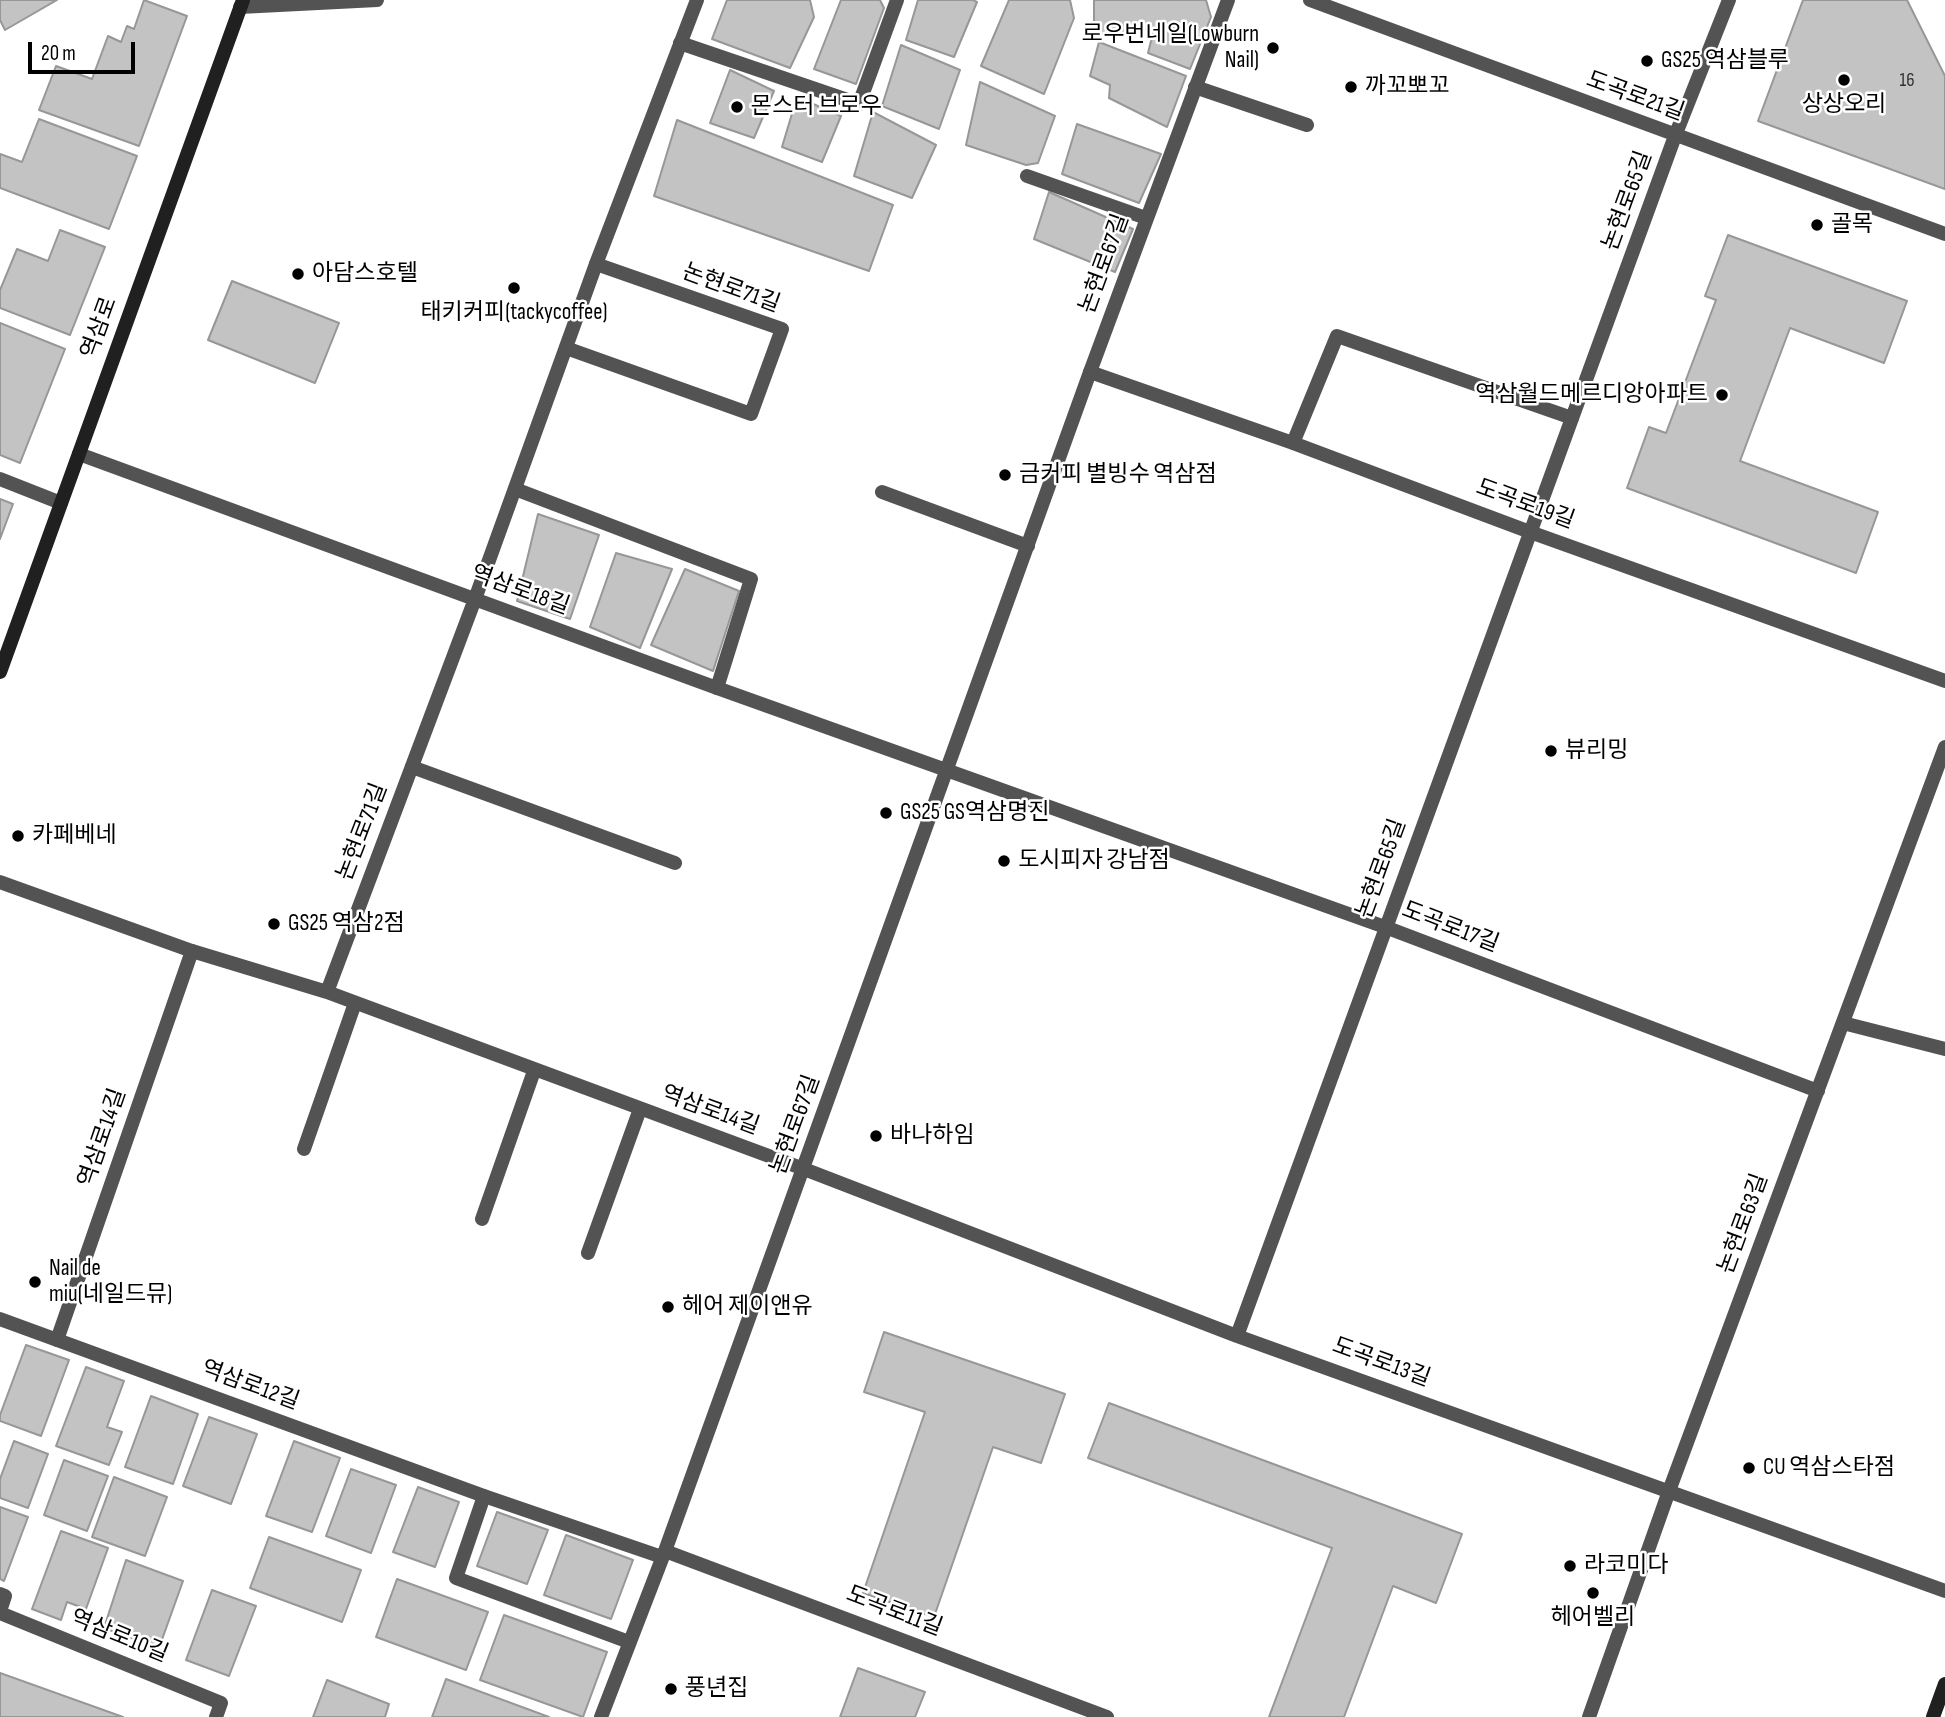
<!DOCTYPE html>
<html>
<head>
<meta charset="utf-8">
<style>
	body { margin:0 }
	#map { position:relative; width:1945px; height:1717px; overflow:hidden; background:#fff; font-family:"Sofia Sans Condensed",sans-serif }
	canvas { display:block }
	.scale { position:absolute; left:28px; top:42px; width:107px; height:32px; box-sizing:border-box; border:4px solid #000; border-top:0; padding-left:9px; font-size:21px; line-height:24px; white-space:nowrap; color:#000; -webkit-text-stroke:5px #fff; paint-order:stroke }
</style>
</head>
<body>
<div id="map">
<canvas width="1945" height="1717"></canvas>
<div class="scale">20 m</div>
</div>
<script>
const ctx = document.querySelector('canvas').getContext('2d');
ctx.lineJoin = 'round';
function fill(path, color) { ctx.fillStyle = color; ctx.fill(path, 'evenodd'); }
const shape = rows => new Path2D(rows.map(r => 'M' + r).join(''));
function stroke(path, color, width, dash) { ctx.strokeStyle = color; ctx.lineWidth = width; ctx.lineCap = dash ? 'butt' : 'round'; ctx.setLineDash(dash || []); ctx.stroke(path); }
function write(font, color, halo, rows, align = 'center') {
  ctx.font = font + ' "Sofia Sans Condensed","Noto Sans KR",sans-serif'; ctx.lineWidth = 5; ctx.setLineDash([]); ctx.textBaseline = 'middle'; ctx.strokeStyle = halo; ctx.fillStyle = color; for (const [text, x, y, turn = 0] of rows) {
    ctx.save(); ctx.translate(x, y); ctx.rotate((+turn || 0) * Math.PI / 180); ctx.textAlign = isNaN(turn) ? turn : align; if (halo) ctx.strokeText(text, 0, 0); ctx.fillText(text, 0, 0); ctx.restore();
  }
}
const building = shape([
	[0,0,57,0,5,30,0,20,0,0],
	[144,0,187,16,139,146,39,110,56,66,92,79,108,36,121,42,127,26,134,29,144,0],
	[727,0,810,0,814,17,790,68,712,39,727,0],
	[841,0,880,0,884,8,856,84,814,69,841,0],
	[918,0,973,0,977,2,954,57,906,40,918,0],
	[1009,0,1070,0,1074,18,1044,94,981,66,1009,0],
	[1094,0,1206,0,1211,17,1190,69,1148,53,1154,29,1094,35,1094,0],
	[1803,0,1907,0,1945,76,1945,189,1758,121,1803,0],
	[1099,42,1186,76,1167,127,1109,98,1110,85,1090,76,1099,42],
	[901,45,960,70,939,129,882,106,901,45],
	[730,70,774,91,754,138,710,123,730,70],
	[980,82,1055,116,1038,163,1026,165,966,145,980,82],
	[797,97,841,116,822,162,782,147,797,97],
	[873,112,936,145,912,198,854,176,873,112],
	[39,119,137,156,109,229,0,188,0,154,22,162,39,119],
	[677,120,893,205,869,271,654,196,677,120],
	[1077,124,1161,154,1139,203,1062,174,1077,124],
	[1049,192,1133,229,1115,272,1034,239,1049,192],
	[60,230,105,247,70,335,0,308,0,290,17,249,48,261,60,230],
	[1728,235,1907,301,1884,363,1790,328,1740,461,1878,512,1856,573,1627,488,1649,427,1666,433,1716,300,1705,296,1728,235],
	[232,281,339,323,315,383,208,340,232,281],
	[0,323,65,349,20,463,0,455,0,323],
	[0,499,13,504,0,539,0,499],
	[538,514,599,535,570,619,517,601,538,514],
	[616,553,672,569,640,648,590,627,616,553],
	[685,569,739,591,713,671,651,645,685,569],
	[884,1332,1065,1394,1041,1463,993,1447,934,1617,863,1593,925,1412,864,1392,884,1332],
	[26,1345,69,1360,41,1436,0,1421,0,1415,26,1345],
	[86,1367,124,1381,107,1427,122,1432,109,1465,56,1446,86,1367],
	[151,1396,198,1414,173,1484,125,1467,151,1396],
	[1109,1403,1462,1534,1436,1603,1393,1586,1344,1717,1269,1717,1332,1548,1088,1458,1109,1403],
	[209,1417,257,1434,231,1504,183,1486,209,1417],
	[14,1441,48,1454,28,1508,0,1498,0,1479,14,1441],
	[294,1441,340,1458,312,1532,266,1516,294,1441],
	[64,1460,108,1476,87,1531,44,1515,64,1460],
	[351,1469,396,1485,371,1553,326,1536,351,1469],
	[114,1477,167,1497,145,1556,92,1537,114,1477],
	[418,1487,459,1502,435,1567,393,1552,418,1487],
	[0,1507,28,1517,4,1581,0,1579,0,1507],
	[497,1512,548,1530,527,1584,477,1566,497,1512],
	[61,1531,108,1548,86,1609,67,1602,61,1620,32,1609,61,1531],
	[566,1535,633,1560,611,1619,544,1595,566,1535],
	[269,1537,361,1570,342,1622,250,1588,269,1537],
	[126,1560,183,1581,159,1648,104,1628,126,1560],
	[397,1579,488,1612,466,1670,376,1637,397,1579],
	[212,1590,256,1606,229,1676,186,1660,212,1590],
	[504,1615,607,1652,583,1717,480,1680,504,1615],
	[858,1668,925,1692,915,1717,840,1717,858,1668],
	[0,1673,123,1717,0,1717,0,1673],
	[446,1679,549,1717,432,1717,446,1679],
	[327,1680,389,1704,385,1717,313,1717,327,1680]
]);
fill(building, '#c3c3c3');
stroke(building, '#979797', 2);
stroke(shape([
	[680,43,859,104,897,0],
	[1195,87,1307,125],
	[1027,176,1146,218],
	[566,348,751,414,782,329,596,264],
	[1090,372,1293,443,1530,532,1945,681],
	[1293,443,1337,336,1572,418],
	[515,489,751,579,717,688],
	[412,767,675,863],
	[1843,1023,1945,1049],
	[304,1149,355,1003],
	[482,1219,534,1071],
	[588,1253,640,1109],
	[57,1340,192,951],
	[484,1496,456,1578,629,1642],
	[0,1594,5,1596,0,1611],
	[0,1613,221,1703,216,1717]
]), '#535353', 14);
stroke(shape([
	[1310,0,1945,234],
	[240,7,377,0],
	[79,454,717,688,1385,927,1818,1091],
	[0,479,61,503],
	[882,492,1028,546],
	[0,882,192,951,327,992,804,1169,1237,1336,1945,1591],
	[327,992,475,599,596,264,697,0],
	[0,1319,484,1496,662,1557],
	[1237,1336,1675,136,1729,0],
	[665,1551,1107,1717],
	[601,1717,665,1551,1090,372,1228,0],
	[1589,1717,1669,1491,1945,747]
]), '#535353', 14);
stroke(shape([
	[0,672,243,0],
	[1933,1717,1945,1684]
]), '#202020', 14);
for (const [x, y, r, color] of [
	[1273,48,7,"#000"],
	[1647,61,7,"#000"],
	[1844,80,7,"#000"],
	[1351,87,7,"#000"],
	[737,107,7,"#000"],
	[1817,225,7,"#000"],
	[298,274,7,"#000"],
	[514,288,7,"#000"],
	[1722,395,7,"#000"],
	[1005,475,7,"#000"],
	[1551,751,7,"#000"],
	[886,813,7,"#000"],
	[18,836,7,"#000"],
	[1004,861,7,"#000"],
	[274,924,7,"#000"],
	[876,1136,7,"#000"],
	[35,1282,7,"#000"],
	[668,1307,7,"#000"],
	[1749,1468,7,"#000"],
	[1570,1566,7,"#000"],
	[1593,1593,7,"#000"],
	[671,1689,7,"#000"]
]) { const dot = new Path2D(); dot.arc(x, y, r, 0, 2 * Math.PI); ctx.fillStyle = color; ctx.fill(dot); stroke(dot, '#fff', 2.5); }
write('19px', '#313131', null, [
	["16",1907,81]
]);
write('23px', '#000', '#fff', [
	["로우번네일(Lowburn",1259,35,"right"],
	["Nail)",1259,61,"right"],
	["GS25 역삼블루",1661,61],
	["까꼬뽀꼬",1365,87],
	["상상오리",1844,105,"center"],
	["몬스터 브로우",751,107],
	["골목",1831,225],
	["아담스호텔",312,274],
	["태키커피(tackycoffee)",514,313,"center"],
	["역삼월드메르디앙아파트",1708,395,"right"],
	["금커피 별빙수 역삼점",1019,475],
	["뷰리밍",1565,751],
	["GS25 GS역삼명진",900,813],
	["카페베네",32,836],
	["도시피자 강남점",1018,861],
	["GS25 역삼2점",288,924],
	["바나하임",890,1136],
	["Nail de",49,1269],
	["miu(네일드뮤)",49,1295],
	["헤어 제이앤유",682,1307],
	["CU 역삼스타점",1763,1468],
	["라코미다",1584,1566],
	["헤어벨리",1593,1618,"center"],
	["풍년집",685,1689]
], 'left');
write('23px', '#000', '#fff', [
	["도곡로21길",1635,97,20],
	["논현로65길",1628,201,-70],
	["논현로67길",1105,264,-70],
	["논현로71길",731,289,20],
	["역삼로",100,328,-70],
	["도곡로19길",1525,505,20],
	["역삼로18길",520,591,20],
	["논현로71길",363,832,-69],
	["논현로65길",1382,869,-70],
	["도곡로17길",1450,928,21],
	["역삼로14길",710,1111,20],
	["논현로67길",796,1125,-70],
	["역삼로14길",103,1138,-71],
	["논현로63길",1744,1224,-70],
	["도곡로13길",1381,1363,20],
	["역삼로12길",250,1386,20],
	["도곡로11길",894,1612,21],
	["역삼로10길",119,1637,22]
]);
</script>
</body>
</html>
